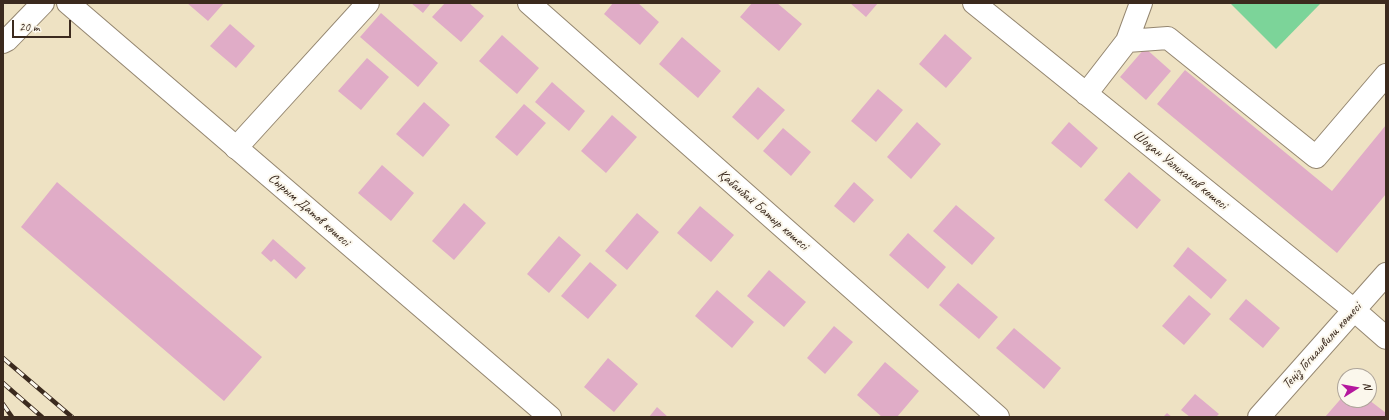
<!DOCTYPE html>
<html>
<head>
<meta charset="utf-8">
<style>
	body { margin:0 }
	#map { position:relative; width:1389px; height:420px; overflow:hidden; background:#eee2c3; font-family:Caveat,sans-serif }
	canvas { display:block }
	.frame { position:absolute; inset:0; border:4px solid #3b2a1e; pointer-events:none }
	.north { position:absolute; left:1337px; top:368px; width:40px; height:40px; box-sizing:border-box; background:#fbf7ec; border:1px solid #aea59a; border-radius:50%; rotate:79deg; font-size:11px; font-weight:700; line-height:16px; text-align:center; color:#3b2a1e }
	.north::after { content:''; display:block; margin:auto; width:14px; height:18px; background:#b5179e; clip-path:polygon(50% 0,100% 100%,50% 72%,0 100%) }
	.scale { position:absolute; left:12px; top:20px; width:59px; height:18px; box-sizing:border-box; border:2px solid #3b2a1e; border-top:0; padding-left:5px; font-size:12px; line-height:14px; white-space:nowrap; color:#3b2a1e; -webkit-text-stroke:3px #fbf7ec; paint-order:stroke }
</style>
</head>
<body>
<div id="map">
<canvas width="1389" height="420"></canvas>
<div class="frame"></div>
<div class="north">N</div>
<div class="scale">20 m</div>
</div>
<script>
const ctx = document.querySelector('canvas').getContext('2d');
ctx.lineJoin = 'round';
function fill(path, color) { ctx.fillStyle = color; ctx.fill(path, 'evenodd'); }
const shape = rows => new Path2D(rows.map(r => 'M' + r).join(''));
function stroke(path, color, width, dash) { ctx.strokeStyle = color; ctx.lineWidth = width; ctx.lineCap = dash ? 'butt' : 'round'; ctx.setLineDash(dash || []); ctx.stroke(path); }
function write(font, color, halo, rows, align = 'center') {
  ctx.font = font + ' Caveat,sans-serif'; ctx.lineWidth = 4; ctx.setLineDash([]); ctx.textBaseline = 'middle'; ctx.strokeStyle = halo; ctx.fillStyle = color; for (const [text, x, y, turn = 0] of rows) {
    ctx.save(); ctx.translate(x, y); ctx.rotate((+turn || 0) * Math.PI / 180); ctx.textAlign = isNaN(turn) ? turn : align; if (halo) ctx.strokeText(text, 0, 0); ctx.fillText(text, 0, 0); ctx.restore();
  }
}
fill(shape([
	[1233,3,1321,3,1276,49,1231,4]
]), '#7cd499');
fill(shape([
	[187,3,224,3,208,21],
	[411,3,431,3,423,13],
	[445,3,469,3,484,16,461,42,432,17],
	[613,3,638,3,659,22,640,45,604,14],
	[752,3,777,3,802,24,779,51,740,17],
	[850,3,878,3,866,17],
	[381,13,438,63,418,87,360,37],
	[230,24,255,46,236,68,210,46],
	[945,34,972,58,946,88,919,64],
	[502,35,539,68,517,94,479,61],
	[682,37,721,71,698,98,659,64],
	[1145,48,1171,71,1146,100,1120,77],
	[367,58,389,77,361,110,338,91],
	[1185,70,1332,191,1386,125,1386,194,1337,253,1157,104],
	[552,82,585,111,569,131,535,102],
	[758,87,785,110,758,140,732,117],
	[878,89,903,110,876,142,851,121],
	[424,102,450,125,423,157,396,134],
	[524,104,546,123,517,156,495,137],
	[612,115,637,137,606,173,581,151],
	[917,122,941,144,911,179,887,157],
	[1069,122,1098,148,1081,168,1051,143],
	[783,128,811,152,791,176,763,151],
	[382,165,414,193,391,221,358,193],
	[1129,172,1161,200,1137,229,1104,200],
	[57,182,262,357,224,401,21,227],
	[854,182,874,200,854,223,834,206],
	[464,203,486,223,454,260,432,241],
	[956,205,995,238,972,265,933,231],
	[700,206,734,235,711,262,677,233],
	[637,213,659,232,627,270,605,251],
	[908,233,946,267,928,289,889,255],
	[559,236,581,255,549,293,527,274],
	[273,239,306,268,296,279,274,259,271,262,261,253],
	[1188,247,1227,280,1211,299,1173,266],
	[590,262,617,285,588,319,561,296],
	[769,270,806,302,784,327,747,296],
	[958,283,998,317,979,339,939,305],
	[717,290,754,322,732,348,695,316],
	[1189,295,1211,314,1184,345,1162,326],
	[1246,299,1280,328,1263,348,1229,319],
	[834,326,853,342,825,374,807,358],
	[1014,328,1061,368,1044,389,996,348],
	[608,358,638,384,614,412,584,387],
	[885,362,919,391,897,417,882,417,857,395],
	[1195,394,1219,414,1216,417,1190,417,1181,410],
	[1345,394,1345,400,1369,400,1386,413,1386,417,1325,417],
	[657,407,668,417,649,417],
	[1167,413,1172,417,1163,417]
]), '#e0acc7');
const minor = shape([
	[529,3,998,417],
	[974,3,1354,310,1386,338],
	[1127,41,1168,38,1316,157,1386,75],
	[3,42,7,40,43,3],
	[1086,94,1127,41,1141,3],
	[236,148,368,3],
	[1259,417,1386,274]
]);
const major = shape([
	[68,3,550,417]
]);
stroke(minor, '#948670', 24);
stroke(major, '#948670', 24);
stroke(minor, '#fff', 22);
stroke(major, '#fff', 22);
const rail = shape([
	[3,358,72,417],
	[3,383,42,417],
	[3,404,12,417]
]);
stroke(rail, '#3b2a1e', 4.5);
stroke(rail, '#fbf7ec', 3, [9]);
write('14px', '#3b2a1e', '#fbf7ec', [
	["Шоқан Уәлиханов көшесі",1180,170,39],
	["Сырым Датов көшесі",309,210,41],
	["Қабанбай Батыр көшесі",763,210,41],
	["Теңіз Гогиашвили көшесі",1322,346,-48]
]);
</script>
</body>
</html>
